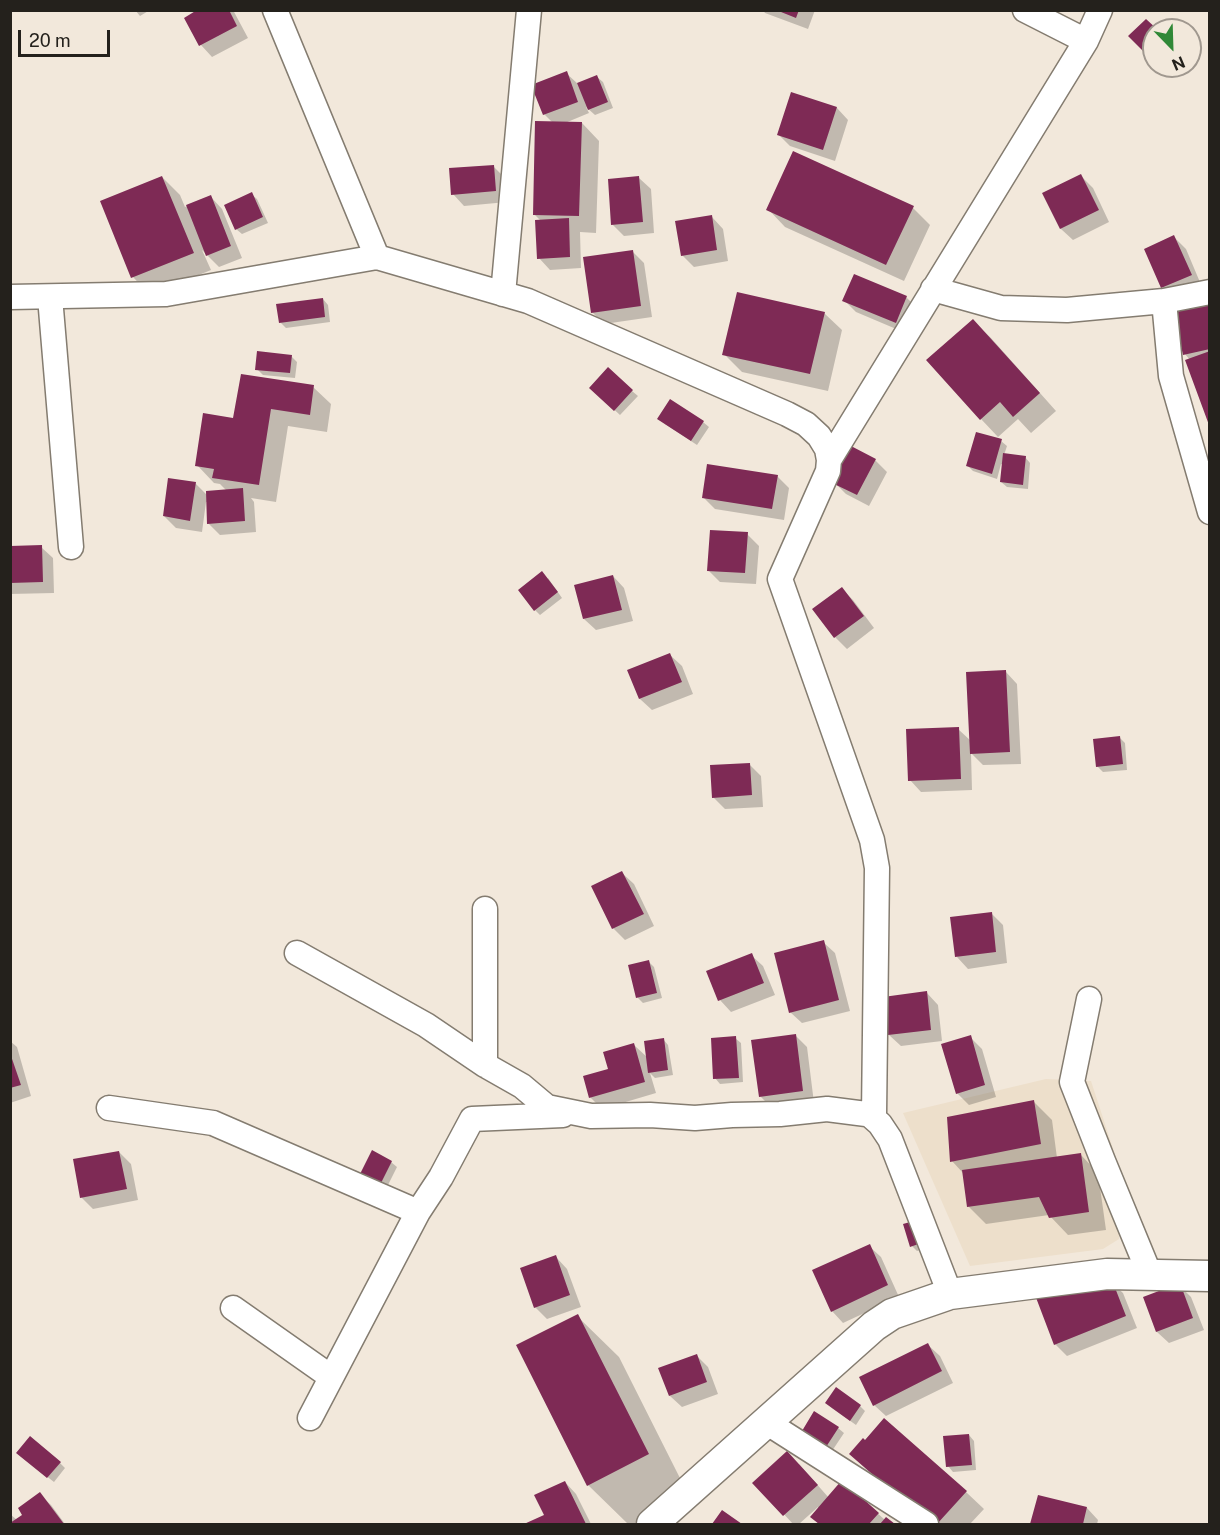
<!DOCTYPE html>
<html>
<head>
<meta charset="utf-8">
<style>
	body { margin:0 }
	#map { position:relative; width:1220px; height:1535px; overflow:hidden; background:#f2e8db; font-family:"Public Sans",sans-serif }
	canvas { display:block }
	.frame { position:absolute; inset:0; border:12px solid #24211c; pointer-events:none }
	.north { position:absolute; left:1142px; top:18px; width:60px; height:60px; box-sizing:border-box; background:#f2e8db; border:2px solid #a0988f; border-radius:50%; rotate:157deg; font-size:16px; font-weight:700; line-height:24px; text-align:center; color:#24211c }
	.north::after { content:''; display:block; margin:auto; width:21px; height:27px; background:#308837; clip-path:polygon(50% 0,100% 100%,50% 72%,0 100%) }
	.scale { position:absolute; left:18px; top:30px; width:92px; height:27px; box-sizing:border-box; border:3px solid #24211c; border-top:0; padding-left:8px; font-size:18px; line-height:21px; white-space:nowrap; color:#24211c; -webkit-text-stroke:4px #f2e8db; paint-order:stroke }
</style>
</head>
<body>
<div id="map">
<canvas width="1220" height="1535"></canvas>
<div class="frame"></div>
<div class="north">N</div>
<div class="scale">20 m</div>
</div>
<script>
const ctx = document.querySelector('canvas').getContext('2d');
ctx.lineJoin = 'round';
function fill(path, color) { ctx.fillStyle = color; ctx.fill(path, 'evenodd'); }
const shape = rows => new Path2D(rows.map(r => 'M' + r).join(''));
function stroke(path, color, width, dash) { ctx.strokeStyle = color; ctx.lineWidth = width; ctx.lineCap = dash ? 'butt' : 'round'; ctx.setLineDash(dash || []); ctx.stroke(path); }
fill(shape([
	[1046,1079,1091,1081,1118,1164,1119,1239,1103,1249,970,1266,903,1113]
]), '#eddfcb');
fill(shape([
	[135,10,150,10,140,16],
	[200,10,233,10,248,38,212,57,201,45,186,18],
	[763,10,815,10,808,29,765,13],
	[1146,21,1155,30,1154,30,1154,60,1130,36],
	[566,73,578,84,597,77,603,82,613,108,595,115,586,107,589,113,565,123,582,123,599,141,596,233,580,232,581,268,550,270,539,258,541,221,534,214,552,122,544,114],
	[792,94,837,108,848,120,835,161,790,146,779,135],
	[493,166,505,178,507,202,464,206,453,194],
	[1081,176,1093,188,1109,222,1073,240,1061,229,1044,194],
	[162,177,180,195,185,207,211,197,222,209,242,258,219,267,202,250,211,270,150,295,133,277],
	[639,178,651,189,654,233,624,236,612,224],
	[251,194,257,199,268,223,242,234,236,229],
	[913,208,930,225,904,281,785,227,768,209],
	[712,217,723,229,728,261,694,267,682,255],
	[1174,237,1186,249,1202,287,1174,299,1162,287],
	[632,251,644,263,652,317,604,324,592,312],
	[906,297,918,309,908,334,856,312,844,300],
	[323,299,328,305,330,322,286,328,280,322],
	[1210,304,1210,422,1190,360,1185,354],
	[824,313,842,330,828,391,742,372,724,354],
	[973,321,991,338,1056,411,1031,433,1018,419,998,437,981,419],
	[291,356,297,362,295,378,263,375,257,369],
	[313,387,331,404,327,432,288,426,276,502,251,498,254,502,256,532,220,535,208,523,208,502,206,502,202,532,176,528,164,516,195,483,207,495,227,491,220,484,214,483,197,465,235,419],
	[632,391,638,396,620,415,596,393],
	[703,422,709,427,697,445,665,424],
	[1001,441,1007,446,1004,455,1025,457,1030,463,1028,489,1007,487,1001,482,1003,465,1001,464,997,479,973,471,968,466],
	[875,460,887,472,869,506,846,494,834,482],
	[777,476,789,488,784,520,715,509,703,497],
	[747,534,759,546,756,584,720,582,708,570],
	[10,547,41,547,53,558,54,593,10,594],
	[613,576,624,588,633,621,596,630,584,619],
	[548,578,562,598,540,615,535,610],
	[842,589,853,600,874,628,847,649,835,637,814,609],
	[670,655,682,666,693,694,652,710,640,699,629,671],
	[1006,672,1017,684,1021,764,983,765,971,753,972,790,921,792,910,780,958,729,971,741],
	[1119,737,1125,743,1127,770,1103,772,1097,766],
	[749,764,761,776,763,807,725,809,713,797],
	[622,873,634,884,654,926,625,940,613,928,593,887],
	[991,913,1003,925,1007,963,968,969,957,957],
	[823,942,835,953,850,1011,802,1023,790,1012],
	[751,955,763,966,775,995,731,1012,720,1000],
	[648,961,654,967,662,998,643,1003,638,998,630,966],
	[927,993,938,1005,942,1041,901,1046,889,1035],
	[795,1035,807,1047,814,1103,772,1108,760,1096],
	[970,1037,982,1049,996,1097,969,1105,957,1093],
	[735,1038,741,1043,743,1082,720,1084,715,1078],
	[663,1039,668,1045,673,1075,655,1078,650,1073,656,1093,602,1109,590,1097,610,1070,634,1045,648,1058],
	[10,1041,17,1047,31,1096,10,1103],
	[1034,1102,1052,1120,1057,1158,1081,1155,1098,1173,1106,1230,1068,1235,1049,1215,986,1224,968,1206,963,1173,952,1161],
	[119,1152,131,1164,138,1200,93,1209,81,1197],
	[391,1162,397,1167,385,1191,366,1182],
	[905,1225,929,1247,917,1251,912,1246],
	[869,1246,881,1257,899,1297,843,1323,832,1311],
	[556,1257,567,1269,581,1307,547,1319,535,1307],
	[1111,1282,1123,1293,1137,1328,1067,1356,1055,1344,1036,1295],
	[1179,1285,1191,1297,1204,1330,1169,1343,1157,1332,1145,1298],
	[577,1316,619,1357,689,1496,633,1524,628,1524,588,1485],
	[928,1345,940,1356,953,1383,886,1416,874,1405],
	[696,1355,708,1367,718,1394,682,1407,670,1396],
	[827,1403,860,1406,865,1411,856,1425,832,1408],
	[885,1420,966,1492,984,1509,970,1524,930,1524,868,1471,851,1454,865,1442],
	[838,1428,844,1433,832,1451,809,1437],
	[969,1435,974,1441,976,1470,953,1472,948,1466],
	[23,1458,60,1463,65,1468,54,1482],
	[799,1464,829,1498,843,1482,885,1520,886,1519,893,1524,820,1524,812,1517,819,1509,818,1507,799,1524,793,1524,755,1483],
	[565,1482,576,1494,591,1524,527,1524,546,1516],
	[39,1494,51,1505,65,1524,10,1524,10,1514,17,1520,24,1515],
	[1039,1497,1087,1508,1098,1520,1097,1524,1032,1524]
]), '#0003');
fill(shape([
	[197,10,229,10,237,26,199,46,184,18],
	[776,10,799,10,796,18],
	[1146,19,1158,30,1154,30,1154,49,1147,55,1128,36],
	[567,71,578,102,543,115,531,85],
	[597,75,608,102,588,110,577,83],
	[791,92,837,107,823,150,777,135],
	[535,121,582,122,579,216,533,215],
	[793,151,914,206,886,265,766,210],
	[494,165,496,191,451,195,449,168],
	[1081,174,1099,210,1060,229,1042,193],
	[162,176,194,253,131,278,100,201],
	[639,176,643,222,611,225,608,179],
	[252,192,263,217,235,230,224,205],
	[211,195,231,246,206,256,186,205],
	[712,215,717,250,681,256,675,221],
	[569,218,570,257,537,259,535,220],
	[1174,235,1192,275,1161,288,1144,249],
	[633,250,641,306,591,313,583,257],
	[854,274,907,296,896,323,842,301],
	[737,292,825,312,810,374,722,355],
	[323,298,325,317,279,323,276,304],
	[1210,303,1210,349,1183,355,1173,312],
	[973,319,1040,393,1013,417,1000,402,980,420,926,360],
	[257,351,292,355,290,373,255,370],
	[1210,351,1210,425,1209,425,1185,360],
	[608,367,633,390,614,411,589,388],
	[241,374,314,385,310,415,271,409,259,485,212,478,214,469,195,466,203,413,233,418],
	[670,399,704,421,691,441,657,419],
	[976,432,1002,439,992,474,966,466],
	[851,446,876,459,857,495,832,483],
	[1003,453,1026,456,1023,485,1000,482],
	[707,464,778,475,772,509,702,498],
	[168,478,196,482,190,521,163,516],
	[243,488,245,521,207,524,206,491],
	[710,530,748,532,745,573,707,571],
	[42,545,43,582,10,583,10,546],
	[542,571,558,592,534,611,518,590],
	[613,575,622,610,583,619,574,585],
	[842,587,864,616,834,638,812,609],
	[670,653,682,682,639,699,627,670],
	[1006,670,1010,752,970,754,966,672],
	[959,727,961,779,908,781,906,729],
	[1120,736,1123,764,1096,767,1093,739],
	[750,763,752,795,712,798,710,765],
	[622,871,644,914,612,929,591,886],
	[992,912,996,952,955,957,950,917],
	[824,940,839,1000,789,1013,774,953],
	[752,953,764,983,718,1001,706,971],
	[649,960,657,993,636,998,628,965],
	[927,991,931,1030,888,1035,883,997],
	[796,1034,803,1091,759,1097,751,1040],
	[971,1035,985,1085,956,1094,941,1044],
	[736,1036,739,1078,713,1079,711,1038],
	[664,1038,668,1070,648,1073,644,1041],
	[634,1043,645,1082,589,1098,583,1076,608,1069,603,1052],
	[10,1053,21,1085,10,1088],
	[1034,1100,1041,1144,950,1162,947,1117],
	[372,1150,392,1161,379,1187,359,1176],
	[119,1151,127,1189,80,1198,73,1159],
	[1081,1153,1089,1212,1049,1218,1039,1197,967,1207,962,1170],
	[917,1220,924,1242,910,1247,903,1224],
	[870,1244,888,1285,831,1312,812,1270],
	[556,1255,570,1295,534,1308,520,1268],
	[1071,1280,1076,1294,1112,1280,1126,1316,1054,1345,1035,1295],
	[1180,1283,1193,1318,1156,1332,1143,1297],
	[578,1314,649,1454,587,1486,516,1345],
	[928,1343,942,1371,873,1406,859,1377],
	[697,1354,707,1382,669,1396,658,1368],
	[836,1387,861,1405,850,1421,825,1403],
	[814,1411,839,1427,826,1447,802,1431],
	[884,1418,967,1491,937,1524,930,1524,849,1454,863,1438,865,1440],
	[969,1434,972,1465,946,1467,943,1436],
	[30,1436,61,1462,47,1478,16,1453],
	[787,1451,818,1485,783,1516,752,1483],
	[842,1480,879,1513,869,1524,819,1524,810,1517],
	[565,1481,586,1524,524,1524,544,1515,534,1495],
	[40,1492,64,1524,10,1524,10,1523,22,1515,18,1508],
	[1038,1495,1087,1507,1083,1524,1030,1524],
	[722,1510,742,1524,712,1524],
	[886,1517,895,1524,880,1524]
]), '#7e2a55');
const minor = shape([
	[275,10,377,257],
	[1025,10,1086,41],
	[933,289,1001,308,1067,310,1164,301,1210,292],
	[503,294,529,10],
	[10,297,166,294,377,257,528,301,787,414,806,424,819,436,827,449,829,460,828,471,780,579,872,840,877,868,874,1115,871,1116,880,1124,890,1139,950,1294],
	[50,297,71,547],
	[1164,301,1171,376,1210,512],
	[829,460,1086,41,1100,10],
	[297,953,426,1025,485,1065,522,1086,547,1107,591,1116,650,1115,695,1118,732,1115,780,1114,827,1109,874,1115],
	[1089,999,1072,1082,1103,1161,1150,1275],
	[485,1065,485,909],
	[109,1108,213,1123,418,1212,441,1177,472,1119,563,1115],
	[233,1308,331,1377],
	[310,1418,418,1212],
	[766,1422,926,1524]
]);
const tertiary = shape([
	[652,1524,874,1326,892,1314,950,1294,1107,1274,1210,1276]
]);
stroke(minor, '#847c70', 27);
stroke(tertiary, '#847c70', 33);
stroke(minor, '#fff', 24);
stroke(tertiary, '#fff', 30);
</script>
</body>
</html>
